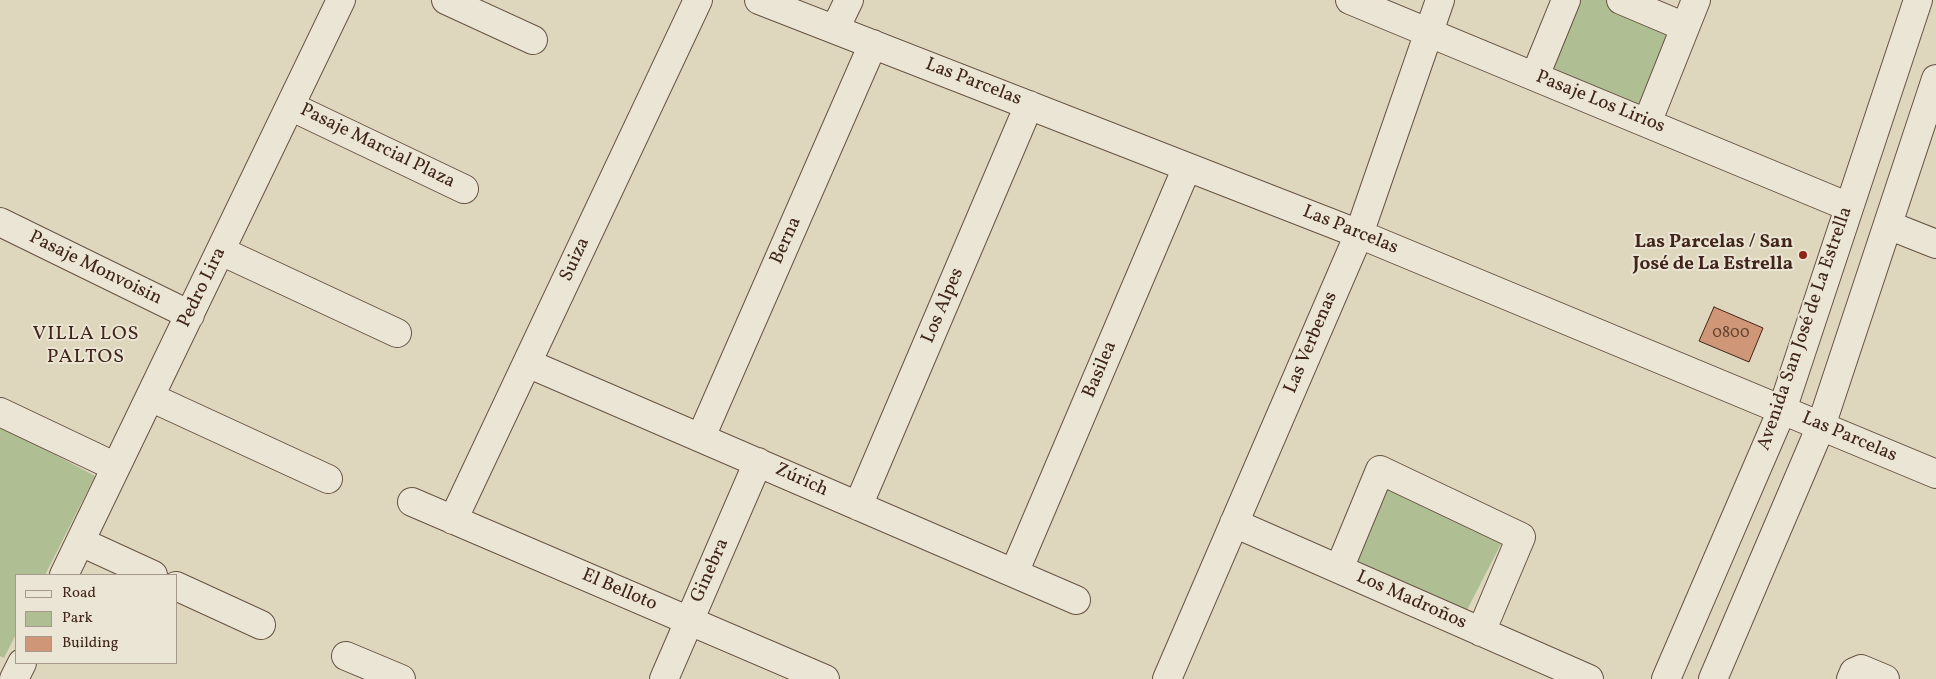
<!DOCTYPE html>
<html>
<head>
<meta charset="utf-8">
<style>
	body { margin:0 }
	#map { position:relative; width:1936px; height:679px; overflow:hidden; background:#dfd7bd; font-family:Vollkorn,serif }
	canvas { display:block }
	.legend { position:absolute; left:15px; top:574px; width:162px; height:90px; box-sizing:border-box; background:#eae5d4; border:1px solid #a6988a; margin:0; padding:6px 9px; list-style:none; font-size:15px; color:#41251a }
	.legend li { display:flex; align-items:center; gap:10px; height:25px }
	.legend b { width:25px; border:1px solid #a6988a }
</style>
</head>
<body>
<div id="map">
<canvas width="1936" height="679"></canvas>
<ul class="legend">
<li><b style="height:6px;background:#eae5d4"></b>Road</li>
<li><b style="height:14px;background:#b0bf93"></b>Park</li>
<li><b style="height:14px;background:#cf9777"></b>Building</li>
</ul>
</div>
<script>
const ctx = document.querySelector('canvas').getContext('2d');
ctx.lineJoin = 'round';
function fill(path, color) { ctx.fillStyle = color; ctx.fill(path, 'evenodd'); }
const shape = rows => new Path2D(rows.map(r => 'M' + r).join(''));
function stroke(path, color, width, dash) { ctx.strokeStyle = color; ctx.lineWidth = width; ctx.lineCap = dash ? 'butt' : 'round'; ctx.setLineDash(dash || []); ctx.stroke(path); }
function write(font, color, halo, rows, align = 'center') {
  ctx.font = font + ' Vollkorn,serif'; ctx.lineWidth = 4; ctx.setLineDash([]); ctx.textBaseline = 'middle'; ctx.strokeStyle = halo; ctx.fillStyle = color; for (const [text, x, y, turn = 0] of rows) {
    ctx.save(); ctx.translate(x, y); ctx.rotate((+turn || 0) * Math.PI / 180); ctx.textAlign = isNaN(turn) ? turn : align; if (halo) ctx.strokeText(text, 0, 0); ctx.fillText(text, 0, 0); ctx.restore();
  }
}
fill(shape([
	[1574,0,1607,0,1659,20,1669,38,1646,100,1635,107,1557,73,1550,59],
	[0,425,95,476,45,575,16,575,16,634,4,658,0,656],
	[1380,482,1492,523,1501,544,1467,610,1453,614,1354,571]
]), '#b0bf93');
const building = shape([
	[1714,307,1763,328,1749,362,1699,341,1714,307]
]);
fill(building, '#cf9777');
stroke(building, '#41251a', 1);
const minor = shape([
	[446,0,533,40],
	[759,0,1359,234,1936,474],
	[1350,0,1849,207],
	[1621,0,1685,27],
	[835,29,849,0],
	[1535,76,1566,0],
	[290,106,464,189],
	[1647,123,1696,0],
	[0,222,190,315],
	[1888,225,1936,244],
	[221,251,397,333],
	[527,363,1076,600],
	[150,397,328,479],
	[0,412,116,467],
	[701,437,873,44],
	[412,502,825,679],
	[858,506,1029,105],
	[453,520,698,0],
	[1234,523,1589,679],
	[81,542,153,575],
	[1339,569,1380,470,1521,537,1481,632],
	[1014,573,1187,167],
	[64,575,341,0],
	[176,586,261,625],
	[346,656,401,679],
	[14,679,22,663],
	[664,679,758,462],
	[1167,679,1359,234,1440,0],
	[1666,679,1782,410,1918,0],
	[1713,679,1821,426,1936,79],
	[1851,679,1854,672,1861,669,1885,679]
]);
stroke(minor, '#685243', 30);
stroke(minor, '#eae5d4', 28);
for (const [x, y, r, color] of [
	[1803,255,5,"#8f2418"]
]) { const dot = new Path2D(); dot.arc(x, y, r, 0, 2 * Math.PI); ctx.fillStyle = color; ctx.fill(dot); stroke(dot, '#eae5d4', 2); }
write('16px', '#644231', null, [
	["0800",1731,334]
]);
write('19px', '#41251a', '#eae5d4', [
	["Las Parcelas",973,83,21],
	["Pasaje Los Lirios",1600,103,22],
	["Pasaje Marcial Plaza",377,147,26],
	["Las Parcelas",1350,231,22],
	["Berna",787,241,-66],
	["Suiza",576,260,-65],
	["Pasaje Monvoisin",95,269,26],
	["Pedro Lira",203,288,-64],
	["Los Alpes",944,306,-67],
	["Avenida San José de La Estrella",1806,329,-71],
	["Las Verbenas",1312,343,-67],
	["Basilea",1101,370,-67],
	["Las Parcelas",1849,438,23],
	["Zúrich",801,481,24],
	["Ginebra",711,571,-66],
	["El Belloto",619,591,23],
	["Los Madroños",1411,601,24]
]);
write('bold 19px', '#41251a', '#eae5d4', [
	["Las Parcelas / San",1793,244],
	["José de La Estrella",1793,266]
], 'right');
ctx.letterSpacing = '1px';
write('20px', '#41251a', '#eae5d4', [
	["VILLA LOS",86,335],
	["PALTOS",86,358]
]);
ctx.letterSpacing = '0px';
</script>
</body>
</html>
